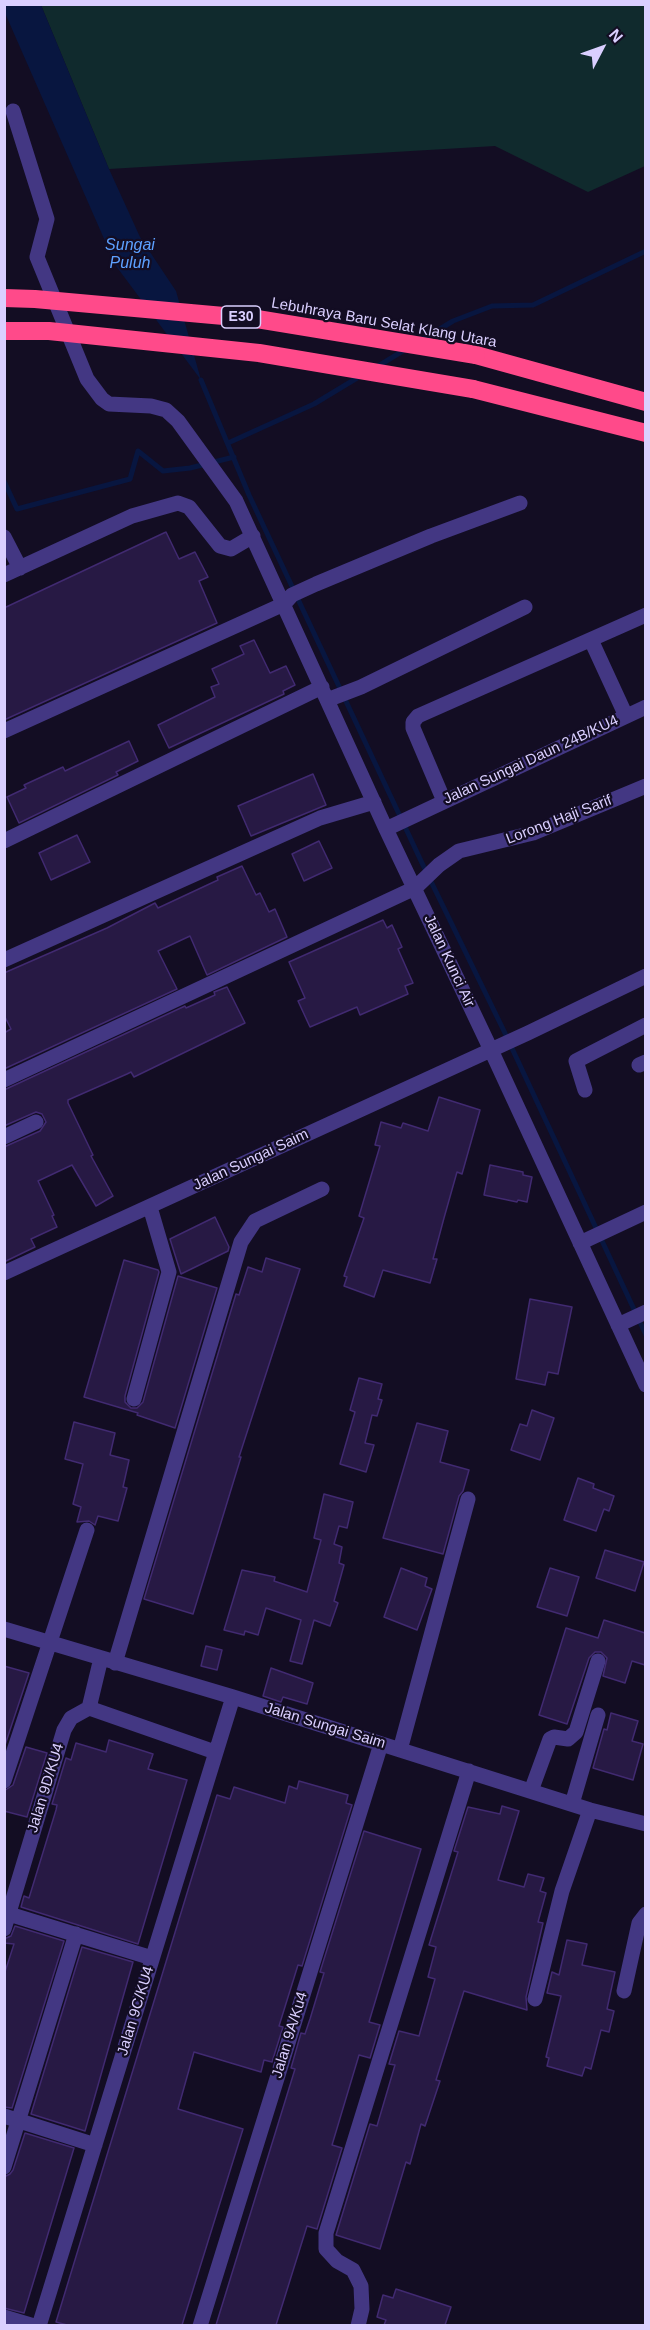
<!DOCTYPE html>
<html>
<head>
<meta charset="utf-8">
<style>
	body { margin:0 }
	#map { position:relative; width:650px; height:2330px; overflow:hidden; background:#130d23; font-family:Helvetica,sans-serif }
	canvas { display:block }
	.frame { position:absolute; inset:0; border:6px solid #dacfff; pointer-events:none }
	.north { position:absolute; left:572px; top:18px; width:60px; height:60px; -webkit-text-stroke:4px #130d23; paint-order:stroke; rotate:49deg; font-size:16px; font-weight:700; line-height:24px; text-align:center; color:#dacfff }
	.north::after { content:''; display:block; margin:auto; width:21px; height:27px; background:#dacfff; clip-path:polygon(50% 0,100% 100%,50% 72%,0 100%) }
</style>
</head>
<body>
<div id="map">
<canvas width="650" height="2330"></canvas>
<div class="frame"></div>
<div class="north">N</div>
</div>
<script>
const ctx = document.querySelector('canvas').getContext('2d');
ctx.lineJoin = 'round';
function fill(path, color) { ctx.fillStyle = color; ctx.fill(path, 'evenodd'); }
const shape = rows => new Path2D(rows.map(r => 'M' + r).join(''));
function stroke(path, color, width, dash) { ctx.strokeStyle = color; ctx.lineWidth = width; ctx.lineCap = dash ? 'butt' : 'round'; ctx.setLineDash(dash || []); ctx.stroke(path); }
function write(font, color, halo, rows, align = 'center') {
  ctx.font = font + ' Helvetica,sans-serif'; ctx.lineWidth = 4.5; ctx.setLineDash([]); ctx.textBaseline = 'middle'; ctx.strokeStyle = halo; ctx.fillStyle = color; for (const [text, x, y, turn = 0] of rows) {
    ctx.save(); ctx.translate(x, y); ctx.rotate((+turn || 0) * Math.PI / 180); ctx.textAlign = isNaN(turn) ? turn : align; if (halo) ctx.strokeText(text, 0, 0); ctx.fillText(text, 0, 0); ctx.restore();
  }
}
fill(shape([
	[41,5,645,5,645,166,588,192,495,146,109,169]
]), '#102a2d');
fill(shape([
	[4,5,41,5,109,169,140,237,176,291,201,380,116,266,5,13]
]), '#081640');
stroke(shape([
	[422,340,453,321,492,306,533,305,646,251],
	[375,368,406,349],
	[201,380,249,495,422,863,503,1029,646,1335],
	[228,443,314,404,362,375],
	[4,481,17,509,130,479,138,451,163,471,190,468,234,457]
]), '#081640', 5);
const building = shape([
	[166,532,179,559,195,552,208,577,199,581,217,623,4,720,4,608,166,532],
	[254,640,270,673,286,666,295,685,283,691,284,694,169,748,158,725,215,697,211,687,219,684,212,669,244,654,240,646,254,640],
	[129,741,138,761,116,772,118,775,19,823,7,797,26,788,24,785,63,767,65,771,129,741],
	[313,774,326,805,251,836,238,806,313,774],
	[77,835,90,862,51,880,39,853,77,835],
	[319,841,332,868,304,881,292,854,319,841],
	[242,866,256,895,260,893,269,912,275,909,287,937,207,975,190,936,158,951,177,989,4,1069,4,1033,11,1029,4,1015,4,973,107,928,155,903,158,908,218,880,217,877,242,866],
	[383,920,387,928,392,925,402,947,398,949,413,983,405,986,408,994,360,1015,357,1007,310,1027,298,1001,305,998,289,962,383,920],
	[227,987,245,1023,134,1077,131,1072,127,1074,68,1100,68,1103,93,1155,91,1156,113,1196,96,1206,72,1165,38,1181,54,1215,52,1216,57,1227,31,1239,35,1247,4,1262,4,1147,40,1131,46,1122,42,1114,36,1112,4,1126,4,1090,185,1006,186,1008,215,995,214,992,227,987],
	[439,1097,480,1110,462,1174,457,1172,444,1218,433,1259,437,1259,430,1283,383,1270,374,1297,344,1286,347,1277,344,1276,364,1218,359,1216,380,1146,375,1145,381,1122,401,1128,403,1123,428,1131,439,1097],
	[490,1165,523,1172,523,1175,532,1177,527,1202,518,1200,517,1202,484,1195,490,1165],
	[215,1217,229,1247,228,1251,181,1274,170,1239,215,1217],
	[266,1258,300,1269,239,1457,241,1457,193,1614,144,1599,236,1294,239,1295,248,1267,262,1272,266,1258],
	[124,1260,158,1270,159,1272,125,1396,125,1402,131,1408,137,1408,143,1402,178,1276,217,1288,175,1428,137,1415,138,1413,84,1397,124,1260],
	[530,1299,572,1307,558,1374,548,1372,545,1385,516,1379,530,1299],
	[359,1378,382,1384,378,1399,382,1400,377,1416,372,1415,365,1443,374,1445,366,1472,340,1464,355,1412,350,1410,359,1378],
	[532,1410,554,1418,540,1460,511,1450,520,1424,527,1426,532,1410],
	[74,1422,115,1433,110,1455,129,1460,123,1487,127,1488,118,1521,98,1516,95,1525,89,1521,77,1522,81,1507,73,1504,83,1464,65,1459,74,1422],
	[417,1423,448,1431,440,1462,469,1470,463,1491,459,1496,443,1554,383,1538,417,1423],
	[578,1478,594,1484,593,1488,614,1496,609,1511,604,1509,596,1531,564,1520,578,1478],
	[324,1494,353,1502,347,1528,339,1526,334,1544,342,1547,339,1563,344,1565,334,1601,338,1603,330,1626,314,1620,302,1664,290,1661,301,1620,266,1608,258,1635,245,1631,244,1635,224,1630,242,1570,275,1577,274,1581,307,1592,321,1540,314,1538,324,1494],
	[605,1550,644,1562,635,1591,596,1578,605,1550],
	[401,1568,427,1578,425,1586,432,1589,417,1630,384,1617,401,1568],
	[550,1568,579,1577,567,1616,537,1607,550,1568],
	[604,1620,645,1633,645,1665,632,1661,625,1683,603,1676,607,1658,601,1652,595,1652,589,1658,567,1724,539,1715,566,1628,598,1638,604,1620],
	[206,1646,222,1650,217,1670,201,1666,206,1646],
	[4,1666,29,1673,4,1748,4,1666],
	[271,1668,313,1683,307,1704,283,1697,281,1702,263,1696,271,1668],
	[611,1713,638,1721,632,1741,643,1744,633,1780,593,1768,604,1729,607,1730,611,1713],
	[109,1740,153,1754,148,1769,187,1780,138,1944,21,1907,24,1896,29,1898,56,1810,57,1805,52,1804,66,1758,71,1760,76,1743,106,1752,109,1740],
	[26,1747,47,1753,27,1817,4,1811,4,1791,13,1785,26,1747],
	[299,1781,348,1795,346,1803,352,1805,302,1966,298,1965,279,2026,283,2027,272,2062,264,2060,261,2072,194,2052,178,2109,243,2129,182,2325,67,2325,56,2322,217,1795,230,1799,234,1787,285,1803,289,1786,297,1789,299,1781],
	[502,1806,519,1811,498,1880,524,1887,528,1874,544,1878,540,1891,546,1893,538,1922,543,1923,526,1997,527,2010,464,1991,436,2080,440,2081,425,2126,421,2124,410,2164,406,2162,380,2249,336,2235,370,2124,377,2126,395,2065,389,2064,399,2031,419,2036,435,1979,428,1977,436,1947,429,1945,458,1852,454,1851,468,1807,500,1814,502,1806],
	[364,1831,421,1849,369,2022,380,2025,370,2058,359,2055,332,2145,342,2148,317,2229,307,2226,276,2325,216,2325,295,2069,291,2068,301,2033,305,2034,310,2019,324,1973,320,1972,364,1831],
	[15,1926,64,1941,12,2108,4,2107,4,1975,14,1944,4,1943,4,1939,11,1936,15,1926],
	[567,1940,587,1944,582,1965,615,1972,607,2009,614,2011,609,2032,601,2030,591,2069,585,2067,582,2076,547,2066,549,2058,546,2057,561,1996,547,1993,552,1972,559,1975,567,1940],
	[82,1947,133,1962,85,2131,31,2114,82,1947],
	[25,2133,74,2148,24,2313,4,2308,4,2177,10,2174,13,2170,25,2133],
	[396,2289,451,2307,445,2325,384,2325,386,2320,377,2317,383,2295,393,2298,396,2289]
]);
fill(building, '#271944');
stroke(building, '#412a71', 1.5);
stroke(shape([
	[13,111,47,219,37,257,87,379,102,399,109,404,151,406,166,410,178,421,236,501,386,829,491,1050,646,1385],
	[4,537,20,568],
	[4,575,132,516,178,503,189,507,220,546,231,549,253,536],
	[591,640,626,716],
	[327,700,361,687,525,607],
	[4,731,284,604,292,595,316,584,431,536,520,503],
	[444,801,413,728,413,722,418,716,646,615],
	[386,829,646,707],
	[4,841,322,687],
	[4,960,320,818,374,802],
	[639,1065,646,1062],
	[4,1080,415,888,439,865,459,851,533,833,646,786],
	[585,1090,576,1061,646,1025],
	[4,1137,36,1122],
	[580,1243,646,1212],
	[4,1273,528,1033,646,976],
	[618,1325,646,1312],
	[134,1399,169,1272,150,1207],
	[4,1629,233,1697,590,1810,646,1824],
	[115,1663,241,1242,255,1221,322,1189],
	[89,1708,215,1752],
	[400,1750,468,1499],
	[4,1781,87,1530],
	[531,1791,550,1739,554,1737,568,1739,576,1732,598,1661],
	[572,1804,598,1715],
	[9,1914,152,1958],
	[4,1929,64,1730,71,1718,89,1708,101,1658],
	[624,1991,639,1923,646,1914],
	[535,1999,562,1891,590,1810],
	[4,2116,95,2145],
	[4,2167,76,1934],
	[4,2317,34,2326],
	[39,2326,233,1697],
	[200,2326,381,1744],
	[358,2326,362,2309,361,2286,353,2270,337,2261,326,2249,326,2233,469,1771]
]), '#433783', 15);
stroke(shape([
	[476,355,646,402],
	[473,389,646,433]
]), '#ff4a8a', 18);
stroke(shape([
	[4,298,35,299,257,319,476,355],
	[4,331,49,331,259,353,473,389]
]), '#ff4a8a', 18);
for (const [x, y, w] of [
	[241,317,39]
]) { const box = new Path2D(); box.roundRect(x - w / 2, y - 11, w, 22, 4.5); ctx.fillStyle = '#130d23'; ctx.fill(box); stroke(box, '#dacfff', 1.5); }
write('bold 14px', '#dacfff', null, [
	["E30",241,317]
]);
write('15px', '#dacfff', '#130d23', [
	["Lebuhraya Baru Selat Klang Utara",384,323,10],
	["Jalan Sungai Daun 24B/KU4",531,760,-25],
	["Lorong Haji Sarif",559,820,-21],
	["Jalan Kunci Air",449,961,65],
	["Jalan Sungai Saim",251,1160,-25],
	["Jalan Sungai Saim",325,1726,17],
	["Jalan 9D/KU4",46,1788,-73],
	["Jalan 9C/KU4",136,2011,-73],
	["Jalan 9A/Ku4",290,2035,-73]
]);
write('italic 16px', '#5da0ff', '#130d23', [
	["Sungai",130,246],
	["Puluh",130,264]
]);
</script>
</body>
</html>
